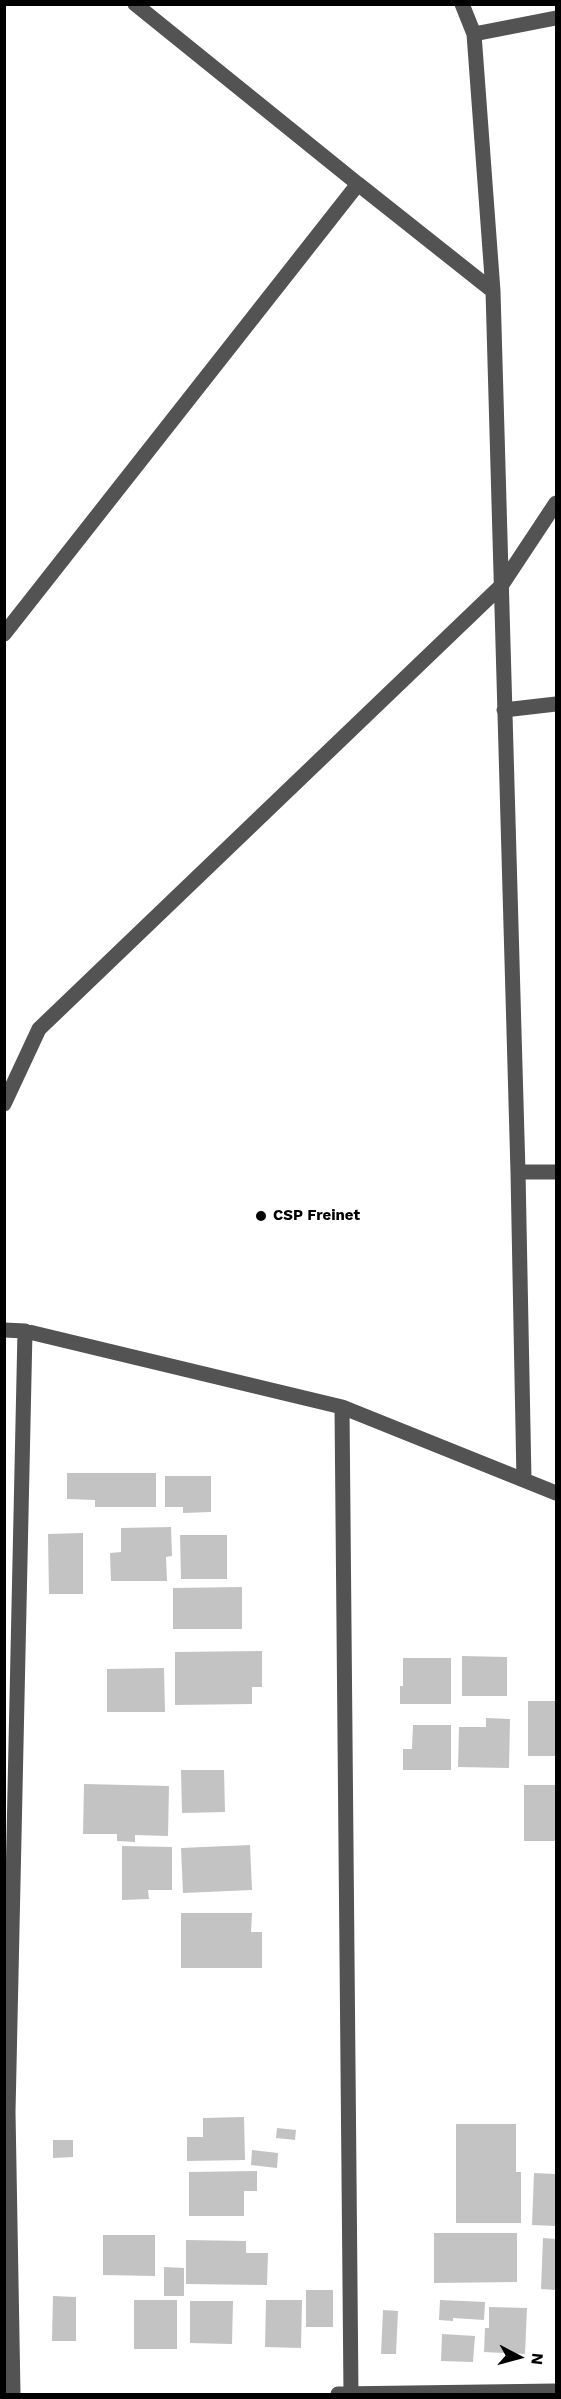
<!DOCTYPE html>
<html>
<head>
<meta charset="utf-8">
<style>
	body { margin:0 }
	#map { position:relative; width:561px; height:2399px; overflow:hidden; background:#fff; font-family:"Work Sans",sans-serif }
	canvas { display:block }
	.frame { position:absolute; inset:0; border:6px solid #000; pointer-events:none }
	.north { position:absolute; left:489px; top:2327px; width:60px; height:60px; -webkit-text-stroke:4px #fff; paint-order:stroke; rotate:96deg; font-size:16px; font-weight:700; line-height:24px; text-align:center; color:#000 }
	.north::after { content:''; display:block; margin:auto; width:21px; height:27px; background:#000; clip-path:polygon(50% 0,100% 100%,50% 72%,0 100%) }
</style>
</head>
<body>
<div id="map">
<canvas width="561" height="2399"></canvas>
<div class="frame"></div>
<div class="north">N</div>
</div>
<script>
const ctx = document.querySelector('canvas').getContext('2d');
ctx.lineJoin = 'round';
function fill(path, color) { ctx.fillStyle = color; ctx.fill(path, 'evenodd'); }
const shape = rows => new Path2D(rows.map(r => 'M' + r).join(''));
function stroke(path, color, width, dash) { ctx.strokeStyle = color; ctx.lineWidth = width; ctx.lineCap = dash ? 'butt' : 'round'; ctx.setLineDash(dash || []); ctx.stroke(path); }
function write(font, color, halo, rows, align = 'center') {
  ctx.font = font + ' "Work Sans",sans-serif'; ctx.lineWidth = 4.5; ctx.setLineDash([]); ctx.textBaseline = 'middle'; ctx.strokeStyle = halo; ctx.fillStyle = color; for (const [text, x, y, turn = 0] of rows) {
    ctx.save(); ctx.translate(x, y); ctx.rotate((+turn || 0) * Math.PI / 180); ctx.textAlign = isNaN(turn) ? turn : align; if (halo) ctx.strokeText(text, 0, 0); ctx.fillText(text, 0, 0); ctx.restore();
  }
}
fill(shape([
	[67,1473,156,1473,156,1507,95,1507,95,1500,67,1499],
	[165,1476,211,1476,211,1512,183,1513,183,1507,165,1507],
	[171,1527,172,1556,166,1557,167,1581,111,1581,110,1553,121,1552,121,1528],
	[83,1533,83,1594,49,1594,48,1534],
	[180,1535,227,1535,227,1579,181,1579],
	[242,1587,242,1629,173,1629,173,1588],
	[262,1651,262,1687,252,1687,252,1704,175,1705,175,1652],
	[462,1656,507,1657,507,1696,462,1696],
	[403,1658,451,1658,451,1704,400,1704,400,1686,403,1686],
	[164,1668,165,1712,107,1712,107,1669],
	[528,1701,556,1701,556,1756,528,1756],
	[486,1718,510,1719,509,1768,458,1767,459,1727,486,1727],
	[413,1725,451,1725,451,1770,403,1770,403,1749,412,1749],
	[181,1770,224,1770,225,1812,182,1813],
	[84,1784,169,1786,168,1836,135,1835,135,1842,117,1841,117,1834,83,1834],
	[524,1785,556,1785,556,1841,524,1841],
	[250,1845,252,1890,183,1893,181,1848],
	[122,1846,172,1847,172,1890,148,1890,149,1899,122,1900],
	[181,1913,252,1913,251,1932,262,1932,262,1968,181,1968],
	[244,2117,245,2160,187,2161,187,2137,203,2137,203,2118],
	[456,2124,516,2124,516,2172,521,2172,521,2223,456,2223],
	[277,2128,296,2130,295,2140,276,2138],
	[53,2140,73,2140,73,2157,53,2158],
	[252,2150,278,2153,277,2168,251,2165],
	[257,2171,257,2191,244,2191,244,2216,189,2216,189,2172],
	[534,2173,556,2174,556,2226,532,2225],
	[434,2233,517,2233,517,2282,434,2283],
	[103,2235,155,2235,155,2276,103,2275],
	[543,2238,556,2239,556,2290,541,2289],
	[186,2240,246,2241,246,2253,268,2253,267,2285,186,2284],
	[164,2267,184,2268,184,2296,164,2296],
	[306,2290,333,2290,333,2327,306,2327],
	[53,2296,76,2297,76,2341,52,2341],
	[134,2300,177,2300,177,2349,134,2349],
	[266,2300,302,2300,301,2348,265,2347],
	[440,2300,485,2302,484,2320,453,2318,453,2321,439,2320],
	[190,2301,233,2301,232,2344,190,2343],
	[489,2307,527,2308,525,2354,484,2352,485,2328,489,2328],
	[383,2310,398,2311,396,2354,381,2354],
	[442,2334,475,2336,473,2362,441,2361]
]), '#c3c3c3');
stroke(shape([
	[135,4,358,184],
	[462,4,474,34,493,291,518,1172,524,1480],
	[474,34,556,18],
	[4,634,358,184,493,291],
	[504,710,556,704],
	[4,1104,39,1029,501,586,556,503],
	[518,1172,556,1172],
	[4,1330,25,1331,342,1407,556,1493],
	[342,1407,351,2394],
	[13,2394,8,2112,25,1331],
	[338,2394,556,2391]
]), '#535353', 15);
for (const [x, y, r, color] of [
	[261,1216,6,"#000"]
]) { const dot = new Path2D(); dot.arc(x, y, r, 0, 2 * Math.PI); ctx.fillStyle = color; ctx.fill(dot); stroke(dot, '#fff', 2); }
write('bold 15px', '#000', '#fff', [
	["CSP Freinet",273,1216]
], 'left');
</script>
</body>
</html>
